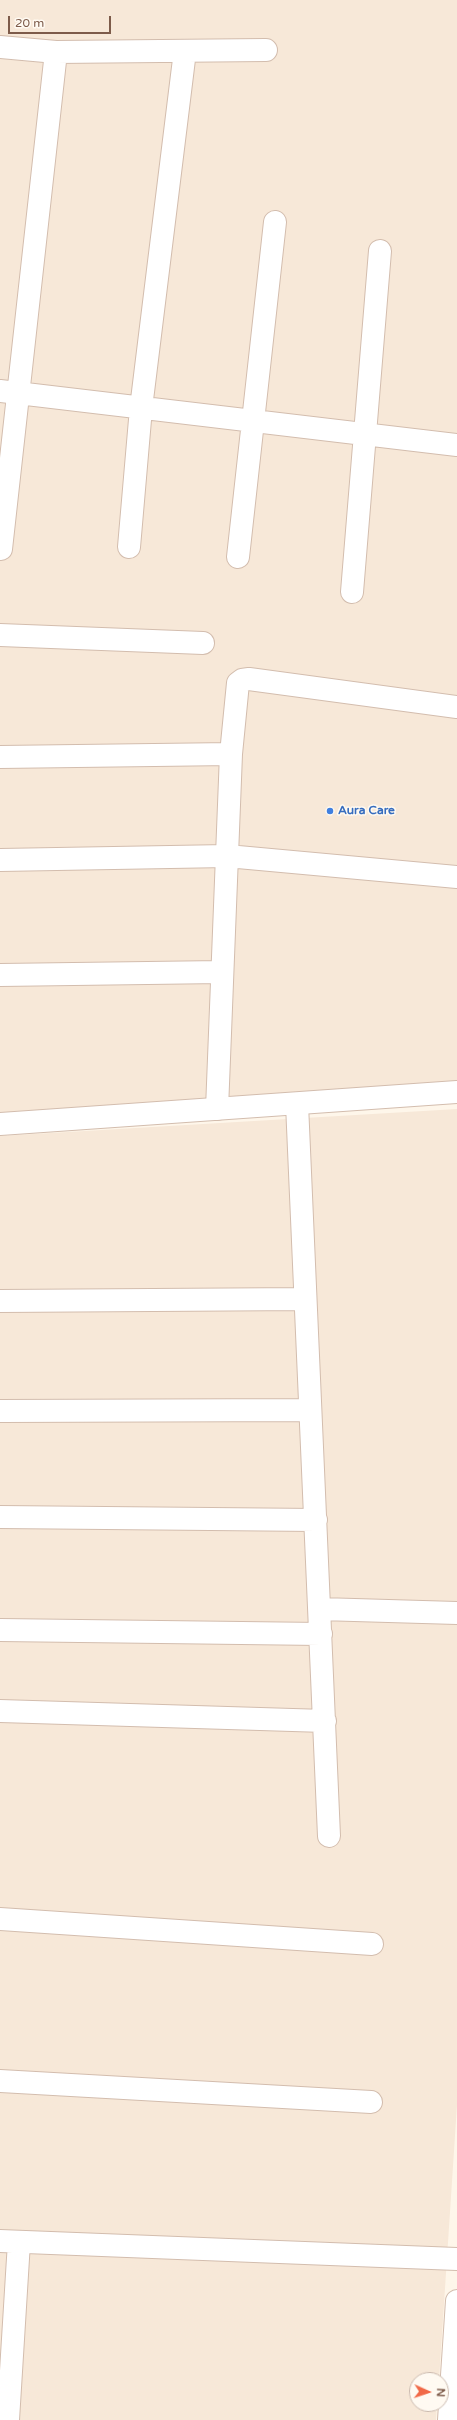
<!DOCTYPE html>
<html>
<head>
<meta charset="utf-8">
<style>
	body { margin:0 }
	#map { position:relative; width:457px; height:2420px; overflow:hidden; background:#fef6ea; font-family:"Varela Round",sans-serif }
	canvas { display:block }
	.north { position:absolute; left:409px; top:2372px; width:40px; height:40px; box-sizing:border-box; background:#fffaf2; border:1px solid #cbbaaf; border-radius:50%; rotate:93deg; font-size:11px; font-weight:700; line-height:16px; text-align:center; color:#7d5b4a }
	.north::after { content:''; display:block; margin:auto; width:14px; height:18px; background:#f16947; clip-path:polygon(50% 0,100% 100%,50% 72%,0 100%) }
	.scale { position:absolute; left:8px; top:16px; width:103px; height:18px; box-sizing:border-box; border:2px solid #7d5b4a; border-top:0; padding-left:5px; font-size:12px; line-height:14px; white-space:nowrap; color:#7d5b4a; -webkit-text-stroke:3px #fffaf2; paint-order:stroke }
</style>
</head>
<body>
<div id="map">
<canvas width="457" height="2420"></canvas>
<div class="north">N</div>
<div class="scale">20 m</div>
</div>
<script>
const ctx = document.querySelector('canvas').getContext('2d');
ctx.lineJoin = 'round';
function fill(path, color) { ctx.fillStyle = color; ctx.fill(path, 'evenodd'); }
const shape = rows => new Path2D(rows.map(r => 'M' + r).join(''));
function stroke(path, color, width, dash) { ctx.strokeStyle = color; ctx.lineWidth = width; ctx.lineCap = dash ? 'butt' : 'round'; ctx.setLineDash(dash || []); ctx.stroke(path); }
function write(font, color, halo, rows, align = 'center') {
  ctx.font = font + ' "Varela Round",sans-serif'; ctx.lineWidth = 3; ctx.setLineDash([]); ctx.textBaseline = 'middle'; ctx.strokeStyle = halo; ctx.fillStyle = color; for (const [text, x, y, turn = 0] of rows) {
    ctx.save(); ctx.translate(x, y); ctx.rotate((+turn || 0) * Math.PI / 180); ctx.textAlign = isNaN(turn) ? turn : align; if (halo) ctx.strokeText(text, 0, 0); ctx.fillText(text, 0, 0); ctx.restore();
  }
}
fill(shape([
	[0,0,457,0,457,1094,0,1122],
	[457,1109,457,2105,439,2380,417,2380,417,2404,437,2404,436,2420,0,2420,0,1136]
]), '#f7e8d8');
const minor = shape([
	[0,47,56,52,266,50],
	[0,391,457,445],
	[129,547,141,408,185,51],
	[1,549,56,52],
	[238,557,275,222],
	[352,592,380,251],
	[0,635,203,643],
	[0,757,231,754],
	[0,860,227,856,457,877],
	[0,975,221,972],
	[297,1104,329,1836],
	[217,1109,231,754,238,683,242,680,249,679,457,707],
	[0,1301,305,1299],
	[0,1411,310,1410],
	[0,1517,316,1520],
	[320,1609,457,1613],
	[0,1630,321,1634],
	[0,1711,325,1721],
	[0,1919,372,1944],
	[0,2081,371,2102],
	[0,2241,457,2259],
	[8,2420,19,2242]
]);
const tertiary = shape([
	[0,1124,457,1092],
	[449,2420,457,2301]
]);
stroke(minor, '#d3bdae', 24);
stroke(tertiary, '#d3bdae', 24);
stroke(minor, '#fff', 22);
stroke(tertiary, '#fff', 22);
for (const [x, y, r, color] of [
	[330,811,4,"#3f7fe0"]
]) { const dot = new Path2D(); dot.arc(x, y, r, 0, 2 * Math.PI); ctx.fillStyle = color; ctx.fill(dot); stroke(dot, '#fffaf2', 1.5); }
write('bold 12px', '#366cbe', '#fffaf2', [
	["Aura Care",338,811]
], 'left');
</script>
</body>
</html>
